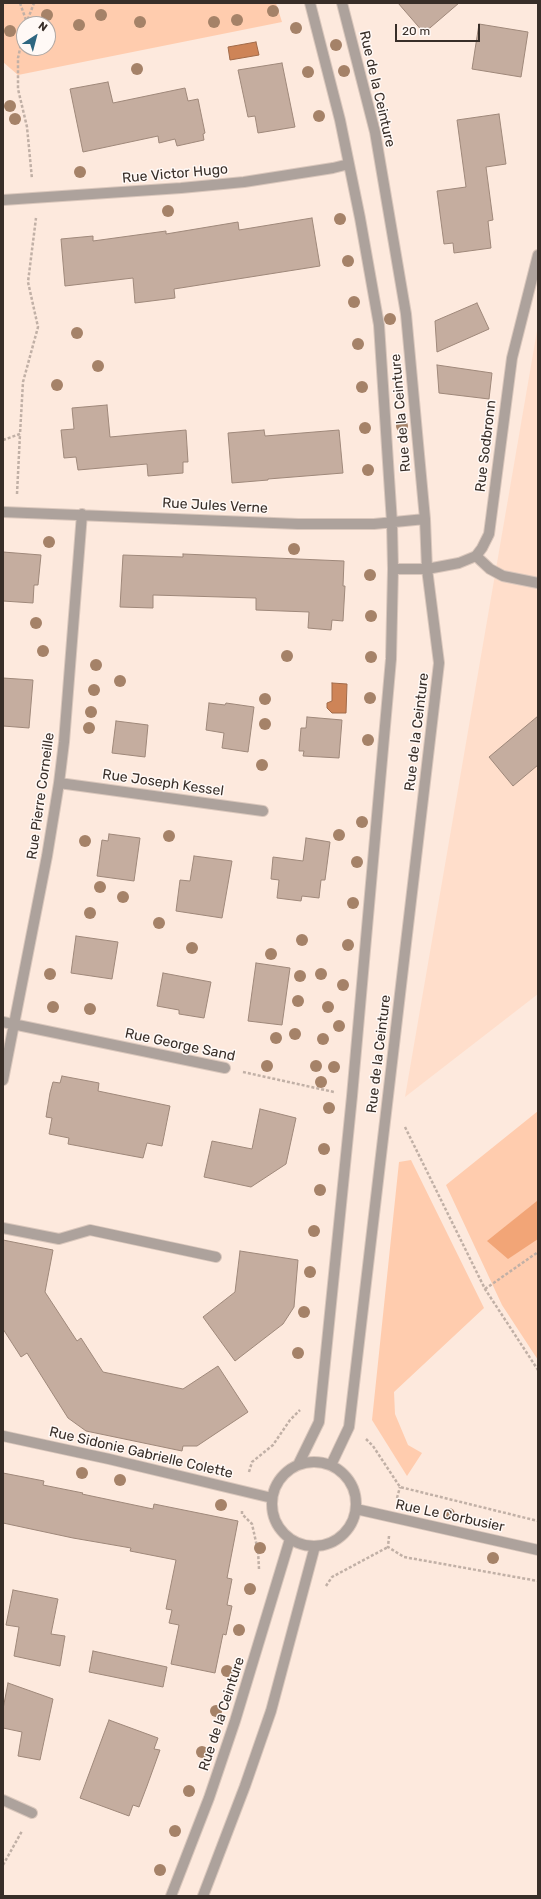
<!DOCTYPE html>
<html>
<head>
<meta charset="utf-8">
<style>
	body { margin:0 }
	#map { position:relative; width:541px; height:1899px; overflow:hidden; background:#fde9dd; font-family:Rubik,sans-serif }
	canvas { display:block }
	.frame { position:absolute; inset:0; border:4px solid #382e28; pointer-events:none }
	.north { position:absolute; left:16px; top:16px; width:40px; height:40px; box-sizing:border-box; background:#fff9f6; border:1px solid #afa8a4; border-radius:50%; rotate:36deg; font-size:11px; font-weight:700; line-height:16px; text-align:center; color:#382e28 }
	.north::after { content:''; display:block; margin:auto; width:14px; height:18px; background:#2e6680; clip-path:polygon(50% 0,100% 100%,50% 72%,0 100%) }
	.scale { position:absolute; left:395px; top:24px; width:85px; height:18px; box-sizing:border-box; border:2px solid #382e28; border-top:0; padding-left:5px; font-size:12px; line-height:14px; white-space:nowrap; color:#382e28; -webkit-text-stroke:3px #fff9f6; paint-order:stroke }
</style>
</head>
<body>
<div id="map">
<canvas width="541" height="1899"></canvas>
<div class="frame"></div>
<div class="north">N</div>
<div class="scale">20 m</div>
</div>
<script>
const ctx = document.querySelector('canvas').getContext('2d');
ctx.lineJoin = 'round';
function fill(path, color) { ctx.fillStyle = color; ctx.fill(path, 'evenodd'); }
const shape = rows => new Path2D(rows.map(r => 'M' + r).join(''));
function stroke(path, color, width, dash) { ctx.strokeStyle = color; ctx.lineWidth = width; ctx.lineCap = dash ? 'butt' : 'round'; ctx.setLineDash(dash || []); ctx.stroke(path); }
function write(font, color, halo, rows, align = 'center') {
  ctx.font = font + ' Rubik,sans-serif'; ctx.lineWidth = 3; ctx.setLineDash([]); ctx.textBaseline = 'middle'; ctx.strokeStyle = halo; ctx.fillStyle = color; for (const [text, x, y, turn = 0] of rows) {
    ctx.save(); ctx.translate(x, y); ctx.rotate((+turn || 0) * Math.PI / 180); ctx.textAlign = isNaN(turn) ? turn : align; if (halo) ctx.strokeText(text, 0, 0); ctx.fillText(text, 0, 0); ctx.restore();
  }
}
fill(shape([
	[538,325,538,994,405,1097]
]), '#ffdecb');
fill(shape([
	[3,3,276,3,282,22,18,75,3,62],
	[24,24,48,24,48,48,24,48],
	[538,1111,538,1200,505,1227,538,1238,538,1360,502,1305,446,1185],
	[411,1160,484,1308,394,1392,395,1414,408,1445,422,1453,407,1476,372,1420,399,1162]
]), '#ffccae');
fill(shape([
	[538,1200,538,1239,508,1259,487,1241]
]), '#f2a577');
const water = shape([
	[256,42,259,55,230,60,228,47,256,42],
	[332,683,347,684,346,713,332,713,327,708,327,703,332,701,332,683]
]);
fill(water, '#ce8457');
stroke(water, '#a16a49', 1);
const building = shape([
	[398,3,459,3,424,33,398,3],
	[479,24,528,32,521,77,472,69,479,24],
	[282,63,295,127,258,133,255,116,248,117,238,70,282,63],
	[108,82,113,103,185,88,188,101,198,99,205,133,203,134,204,140,177,146,175,139,159,143,158,136,83,152,70,89,108,82],
	[499,114,506,164,486,167,493,220,488,221,491,248,454,253,453,243,444,244,437,191,466,187,457,120,499,114],
	[312,218,320,266,174,289,175,298,135,303,133,278,65,286,61,239,93,236,93,241,166,231,166,234,238,222,239,230,312,218],
	[477,303,489,329,437,352,435,321,477,303],
	[437,365,492,373,489,399,439,393,437,365],
	[107,405,110,437,186,430,188,462,183,462,183,473,148,476,147,464,78,470,76,457,64,458,61,430,74,429,72,408,107,405],
	[264,430,265,436,339,430,343,473,268,479,268,480,232,483,228,433,264,430],
	[3,552,41,555,38,585,34,585,33,603,3,601,3,552],
	[183,554,344,561,343,586,345,586,343,621,332,620,331,630,308,628,309,612,256,610,256,598,153,595,153,608,120,607,123,555,183,557,183,554],
	[3,678,33,680,29,728,3,726,3,678],
	[209,703,225,705,226,703,254,707,248,752,222,748,224,733,206,730,209,703],
	[538,716,538,765,513,786,489,757,538,716],
	[307,717,342,720,339,758,303,756,304,751,299,751,301,728,306,728,307,717],
	[116,721,148,725,145,757,112,753,116,721],
	[109,834,140,838,134,881,97,876,102,840,108,841,109,834],
	[306,838,330,842,325,880,321,880,319,898,302,896,301,901,277,898,279,880,271,879,273,857,303,861,306,838],
	[194,856,232,861,222,918,176,911,180,880,190,881,194,856],
	[76,936,118,942,112,979,71,973,76,936],
	[256,963,290,968,282,1025,248,1021,256,963],
	[163,973,211,982,204,1018,179,1014,179,1010,157,1006,163,973],
	[62,1076,99,1083,98,1091,170,1106,162,1146,147,1143,143,1158,68,1144,69,1138,49,1134,52,1118,46,1117,50,1093,53,1082,60,1083,62,1076],
	[260,1109,296,1118,286,1164,251,1187,204,1177,212,1141,252,1149,260,1109],
	[3,1240,53,1250,45,1292,77,1341,81,1338,103,1372,183,1389,218,1366,248,1412,197,1446,183,1446,182,1451,86,1431,68,1418,27,1353,21,1357,3,1329,3,1240],
	[240,1251,298,1260,294,1307,283,1324,235,1361,203,1317,235,1292,240,1251],
	[3,1473,44,1481,43,1485,83,1493,82,1494,153,1509,154,1504,238,1521,227,1578,232,1579,227,1605,232,1606,226,1635,223,1634,215,1673,171,1664,179,1625,169,1623,172,1610,166,1609,176,1560,130,1551,131,1548,73,1538,3,1523,3,1473],
	[13,1590,58,1599,51,1634,65,1636,60,1666,14,1656,19,1627,6,1625,13,1590],
	[93,1651,167,1667,163,1687,89,1672,93,1651],
	[8,1683,53,1699,40,1760,18,1756,22,1732,3,1728,3,1709,8,1683],
	[109,1720,158,1738,154,1749,160,1750,147,1786,139,1807,133,1805,129,1816,80,1798,109,1720]
]);
fill(building, '#c5ad9f');
stroke(building, '#9f887a', 1);
const lane = shape([
	[476,556,490,569,503,576,538,583],
	[3,1228,59,1239,90,1230,216,1257],
	[3,1800,32,1813]
]);
const street = shape([
	[3,200,181,188,244,182,333,168,349,164],
	[3,512,298,524,374,524,425,519],
	[393,569,427,569,459,563,476,556,482,548,489,534,512,358,538,255],
	[59,783,263,811],
	[3,1022,225,1068],
	[3,1080,47,856,59,783,64,742,82,514],
	[3,1436,109,1459,272,1498],
	'272 1504a42 42 0 1 1 84 0a42 42 0 1 1-84 0Z',
	[298,1465,319,1422,352,1096,391,659,393,569,392,523,379,325,360,218,340,120,310,3],
	[331,1465,349,1427,439,663,427,569,425,519,406,314,375,132,342,3],
	[356,1509,538,1550],
	[171,1896,209,1798,235,1721,290,1539],
	[203,1896,245,1786,271,1711,315,1546]
]);
stroke(lane, '#dac7bc', 12);
stroke(street, '#dac7bc', 12);
stroke(shape([
	[20,3,26,20],
	[26,24,34,3],
	[24,31,18,58,18,89,27,127,32,179],
	[3,440,20,434,23,382,38,327,28,282,36,218],
	[17,494,20,434],
	[243,1072,334,1092],
	[405,1127,485,1289,538,1370],
	[485,1289,538,1252],
	[366,1439,373,1446,400,1487,538,1521],
	[249,1472,252,1462,273,1445,290,1420,300,1410],
	[397,1498,400,1487],
	[242,1511,242,1514,252,1524,258,1551,259,1569],
	[389,1536,388,1547,404,1557,538,1581],
	[326,1586,332,1577,388,1547],
	[3,1865,22,1831]
]), '#c1b0a6', 2.5, [3, 2]);
stroke(lane, '#ada29c', 10);
stroke(street, '#ada29c', 10);
ctx.fillStyle = '#a58268';
for (const [x, y] of [
	[273,11],
	[47,15],
	[101,15],
	[237,20],
	[140,22],
	[214,22],
	[79,25],
	[296,28],
	[10,31],
	[336,45],
	[137,69],
	[344,71],
	[308,72],
	[10,106],
	[319,116],
	[15,119],
	[80,172],
	[168,211],
	[340,219],
	[348,261],
	[354,302],
	[390,319],
	[77,333],
	[358,344],
	[98,366],
	[57,385],
	[362,387],
	[402,426],
	[365,428],
	[368,470],
	[49,542],
	[294,549],
	[370,575],
	[371,616],
	[36,623],
	[43,651],
	[287,656],
	[371,657],
	[96,665],
	[120,681],
	[94,690],
	[370,698],
	[265,699],
	[91,712],
	[265,724],
	[89,728],
	[368,740],
	[262,765],
	[362,822],
	[339,835],
	[169,836],
	[85,841],
	[357,862],
	[100,887],
	[123,897],
	[353,903],
	[90,913],
	[159,923],
	[302,940],
	[348,945],
	[192,948],
	[271,954],
	[50,974],
	[321,974],
	[300,976],
	[343,985],
	[298,1001],
	[53,1007],
	[328,1007],
	[90,1009],
	[339,1026],
	[295,1034],
	[276,1038],
	[323,1039],
	[267,1066],
	[316,1066],
	[334,1067],
	[321,1082],
	[329,1108],
	[324,1149],
	[320,1190],
	[314,1231],
	[310,1272],
	[304,1312],
	[298,1353],
	[82,1473],
	[120,1480],
	[221,1505],
	[449,1514],
	[260,1548],
	[493,1558],
	[250,1589],
	[239,1630],
	[227,1671],
	[216,1711],
	[202,1752],
	[189,1791],
	[175,1831],
	[160,1870]
]) { ctx.beginPath(); ctx.arc(x, y, 6, 0, 2 * Math.PI); ctx.fill(); }
write('14px', '#382e28', '#fff9f6', [
	["Rue de la Ceinture",377,89,77],
	["Rue Victor Hugo",175,174,-5],
	["Rue de la Ceinture",401,413,-95],
	["Rue Sodbronn",486,446,-83],
	["Rue Jules Verne",215,506,3],
	["Rue de la Ceinture",417,732,-83],
	["Rue Joseph Kessel",163,783,8],
	["Rue Pierre Corneille",41,796,-82],
	["Rue George Sand",180,1045,12],
	["Rue de la Ceinture",379,1054,-83],
	["Rue Sidonie Gabrielle Colette",141,1453,13],
	["Rue Le Corbusier",450,1516,12],
	["Rue de la Ceinture",222,1714,-72]
]);
</script>
</body>
</html>
